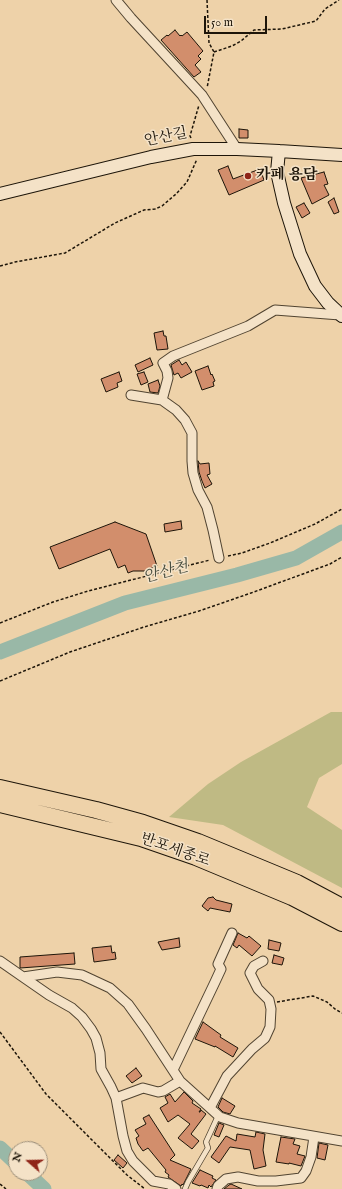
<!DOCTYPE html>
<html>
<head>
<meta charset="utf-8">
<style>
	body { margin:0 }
	#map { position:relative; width:342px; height:1189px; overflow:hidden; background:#eed2a9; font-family:"IM FELL English",serif }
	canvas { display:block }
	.north { position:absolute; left:8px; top:1141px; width:40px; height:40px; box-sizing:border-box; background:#f4e2c7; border:1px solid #9e907b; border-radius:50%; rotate:290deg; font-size:11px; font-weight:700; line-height:16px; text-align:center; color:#1d1509 }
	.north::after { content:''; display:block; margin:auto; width:14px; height:18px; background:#8f2418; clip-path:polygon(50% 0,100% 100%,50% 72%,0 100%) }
	.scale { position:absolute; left:204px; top:16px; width:63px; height:18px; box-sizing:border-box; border:2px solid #1d1509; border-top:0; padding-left:5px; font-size:12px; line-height:14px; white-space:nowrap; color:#1d1509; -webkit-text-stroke:3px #f4e2c7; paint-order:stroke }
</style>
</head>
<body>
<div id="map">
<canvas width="342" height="1189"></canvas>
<div class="north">N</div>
<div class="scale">50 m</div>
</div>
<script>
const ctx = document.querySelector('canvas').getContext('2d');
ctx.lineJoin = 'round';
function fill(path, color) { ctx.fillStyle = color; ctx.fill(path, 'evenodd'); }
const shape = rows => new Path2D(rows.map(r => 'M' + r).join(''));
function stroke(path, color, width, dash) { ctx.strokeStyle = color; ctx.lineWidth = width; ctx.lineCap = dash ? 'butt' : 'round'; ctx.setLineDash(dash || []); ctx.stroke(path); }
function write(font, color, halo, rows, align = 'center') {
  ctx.font = font + ' "IM FELL English","Noto Serif KR",serif'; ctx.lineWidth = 3; ctx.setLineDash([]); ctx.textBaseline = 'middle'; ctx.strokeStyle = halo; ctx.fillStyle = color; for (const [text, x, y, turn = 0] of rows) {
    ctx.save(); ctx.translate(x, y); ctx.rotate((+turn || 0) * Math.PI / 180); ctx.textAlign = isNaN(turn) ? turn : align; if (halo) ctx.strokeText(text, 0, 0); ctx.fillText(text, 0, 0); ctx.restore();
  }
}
fill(shape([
	[331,712,342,712,342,764,319,778,307,807,342,830,342,888,223,825,169,817,208,784,241,762]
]), '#bfba84');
stroke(shape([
	[0,652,125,603,237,575,296,558,342,532],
	[0,1148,16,1163],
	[27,1173,44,1189]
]), '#99b8a7', 15);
const building = shape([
	[175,30,180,36,181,35,182,36,187,32,203,51,198,56,201,59,195,65,201,72,194,77,161,40,167,35,168,36,175,30],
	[239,129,248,130,248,138,239,138,239,129],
	[228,166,233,179,260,169,264,180,229,195,218,170,228,166],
	[324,172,328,184,324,185,329,195,312,204,301,178,324,172],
	[334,198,339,212,334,214,328,202,334,198],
	[304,203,310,213,302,218,296,207,304,203],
	[163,331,164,336,166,336,168,349,157,350,154,333,163,331],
	[150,358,153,365,138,372,135,365,150,358],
	[179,360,182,365,186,362,192,372,181,378,178,373,174,375,171,365,179,360],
	[208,366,211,375,212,374,215,381,213,382,214,386,202,390,195,371,208,366],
	[119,372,122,381,117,383,118,387,106,392,101,379,119,372],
	[144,372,148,382,141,385,137,374,144,372],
	[158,380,160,386,158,393,150,392,148,384,158,380],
	[198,461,200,464,209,463,210,474,207,475,212,484,205,488,202,481,199,472,198,461],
	[181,521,182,529,165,532,164,524,181,521],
	[115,522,146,534,157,566,144,571,133,571,128,573,125,565,118,568,110,549,59,569,50,547,115,522],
	[213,897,216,900,232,904,230,912,210,908,208,911,202,906,208,898,213,897],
	[238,933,247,938,249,936,261,946,252,956,239,945,237,948,233,945,238,933],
	[179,938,180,947,162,950,158,942,179,938],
	[269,940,281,943,279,951,268,949,269,940],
	[111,946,112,953,115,952,116,959,94,962,92,948,111,946],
	[74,953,75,964,20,968,20,957,74,953],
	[274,955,284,958,282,965,272,963,274,955],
	[203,1022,221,1035,220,1037,238,1048,233,1057,215,1046,215,1047,195,1039,203,1022],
	[136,1068,142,1076,132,1083,126,1076,136,1068],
	[184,1092,193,1101,192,1103,201,1109,199,1112,200,1112,201,1110,206,1114,191,1134,199,1141,192,1149,178,1138,190,1124,178,1115,168,1122,160,1108,168,1103,165,1097,170,1094,175,1102,184,1092],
	[222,1098,235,1106,230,1114,223,1112,218,1107,222,1098],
	[149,1115,175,1155,170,1160,191,1169,183,1185,182,1184,181,1186,168,1177,169,1175,165,1172,166,1170,148,1148,143,1151,138,1144,136,1138,139,1136,135,1130,146,1124,143,1118,149,1115],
	[219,1123,224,1125,219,1137,214,1135,219,1123],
	[256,1132,265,1134,263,1150,266,1166,254,1169,250,1150,230,1147,219,1163,211,1157,226,1136,236,1141,237,1134,255,1137,256,1132],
	[281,1137,295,1139,293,1144,300,1146,297,1154,305,1156,301,1166,289,1163,289,1164,276,1162,281,1137],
	[319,1143,328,1145,325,1160,317,1158,319,1143],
	[118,1155,127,1163,123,1168,114,1160,118,1155],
	[200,1170,213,1176,212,1178,216,1180,211,1187,209,1185,208,1188,201,1185,200,1186,192,1183,200,1170],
	[231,1184,242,1189,224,1189,229,1185,231,1184]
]);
fill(building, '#d28e6c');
stroke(building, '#1d1509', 1);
const lane = shape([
	[185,1189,188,1182,205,1153,208,1148,206,1142,218,1116]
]);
const street = shape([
	[116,0,131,18,202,95,237,149],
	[131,395,162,400],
	[219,558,213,530,207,507,198,490,193,473,192,461,192,433,185,420,176,410,162,400,168,378,167,371,163,363,173,356,248,326,275,310,340,315],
	[0,961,23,977,57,972,82,975,110,988,128,1004,146,1029,180,1081,220,1117,238,1123,342,1141],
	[23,977,49,995,72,1008,82,1017,91,1029,96,1038,100,1053,101,1069,111,1087,116,1098,123,1136,127,1151,133,1161,153,1181,169,1184,176,1189],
	[173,1070,215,982,221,969,218,964,232,933],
	[116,1098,143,1088,158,1092,163,1091,180,1081],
	[210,1108,227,1076,252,1049,265,1038,270,1027,271,1009,269,1000,258,989,250,973,254,966,263,961],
	[217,1189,218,1186,226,1179,238,1177,258,1181,276,1181,301,1178,306,1171,311,1157,314,1137]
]);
const secondary = shape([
	[279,151,277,172,284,203,300,254,315,286,328,303,342,316],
	[0,194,151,157,193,149,237,149,279,151,342,155]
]);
const highway = shape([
	[0,788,96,810,143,823,198,842,297,883,342,907],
	[0,804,141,838,196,857,292,897,342,923]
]);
stroke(lane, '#514431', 6);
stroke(street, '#514431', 11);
stroke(secondary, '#1d1509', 14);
stroke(highway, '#1d1509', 18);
stroke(shape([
	[207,0,209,43,214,52,207,88],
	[214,52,232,46,241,41,254,30,282,29,316,21,325,9,339,0],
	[191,138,190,136,199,105],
	[0,266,15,262,65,253,115,223,144,210,155,209,162,206,176,194,187,182,197,159],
	[228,556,242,553,270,543,315,524,342,509],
	[0,623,53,602,88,591,210,560],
	[0,681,70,652,144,627,199,611,251,593,330,564,342,557],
	[277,1002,313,996,327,1002,335,1009,342,1013],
	[0,1032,46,1094,127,1175,145,1189],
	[0,1184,6,1189]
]), '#1d1509', 1.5, [3, 2]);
stroke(lane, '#f4e2c7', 4.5);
stroke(street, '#f4e2c7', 9);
stroke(secondary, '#f4e2c7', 12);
stroke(highway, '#eed2a9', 16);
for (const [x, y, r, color] of [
	[248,176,4,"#8f2418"]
]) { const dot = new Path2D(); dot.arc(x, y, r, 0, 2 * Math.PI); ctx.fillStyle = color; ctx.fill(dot); stroke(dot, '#f4e2c7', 1.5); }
write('15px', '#1d1509', '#f4e2c7', [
	["안산길",166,138,-11],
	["반포세종로",175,851,19]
]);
write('bold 15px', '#1d1509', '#f4e2c7', [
	["카페 용담",256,176]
], 'left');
write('italic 16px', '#484e40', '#f4e2c7', [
	["안산천",166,573,-15]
]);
</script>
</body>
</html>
